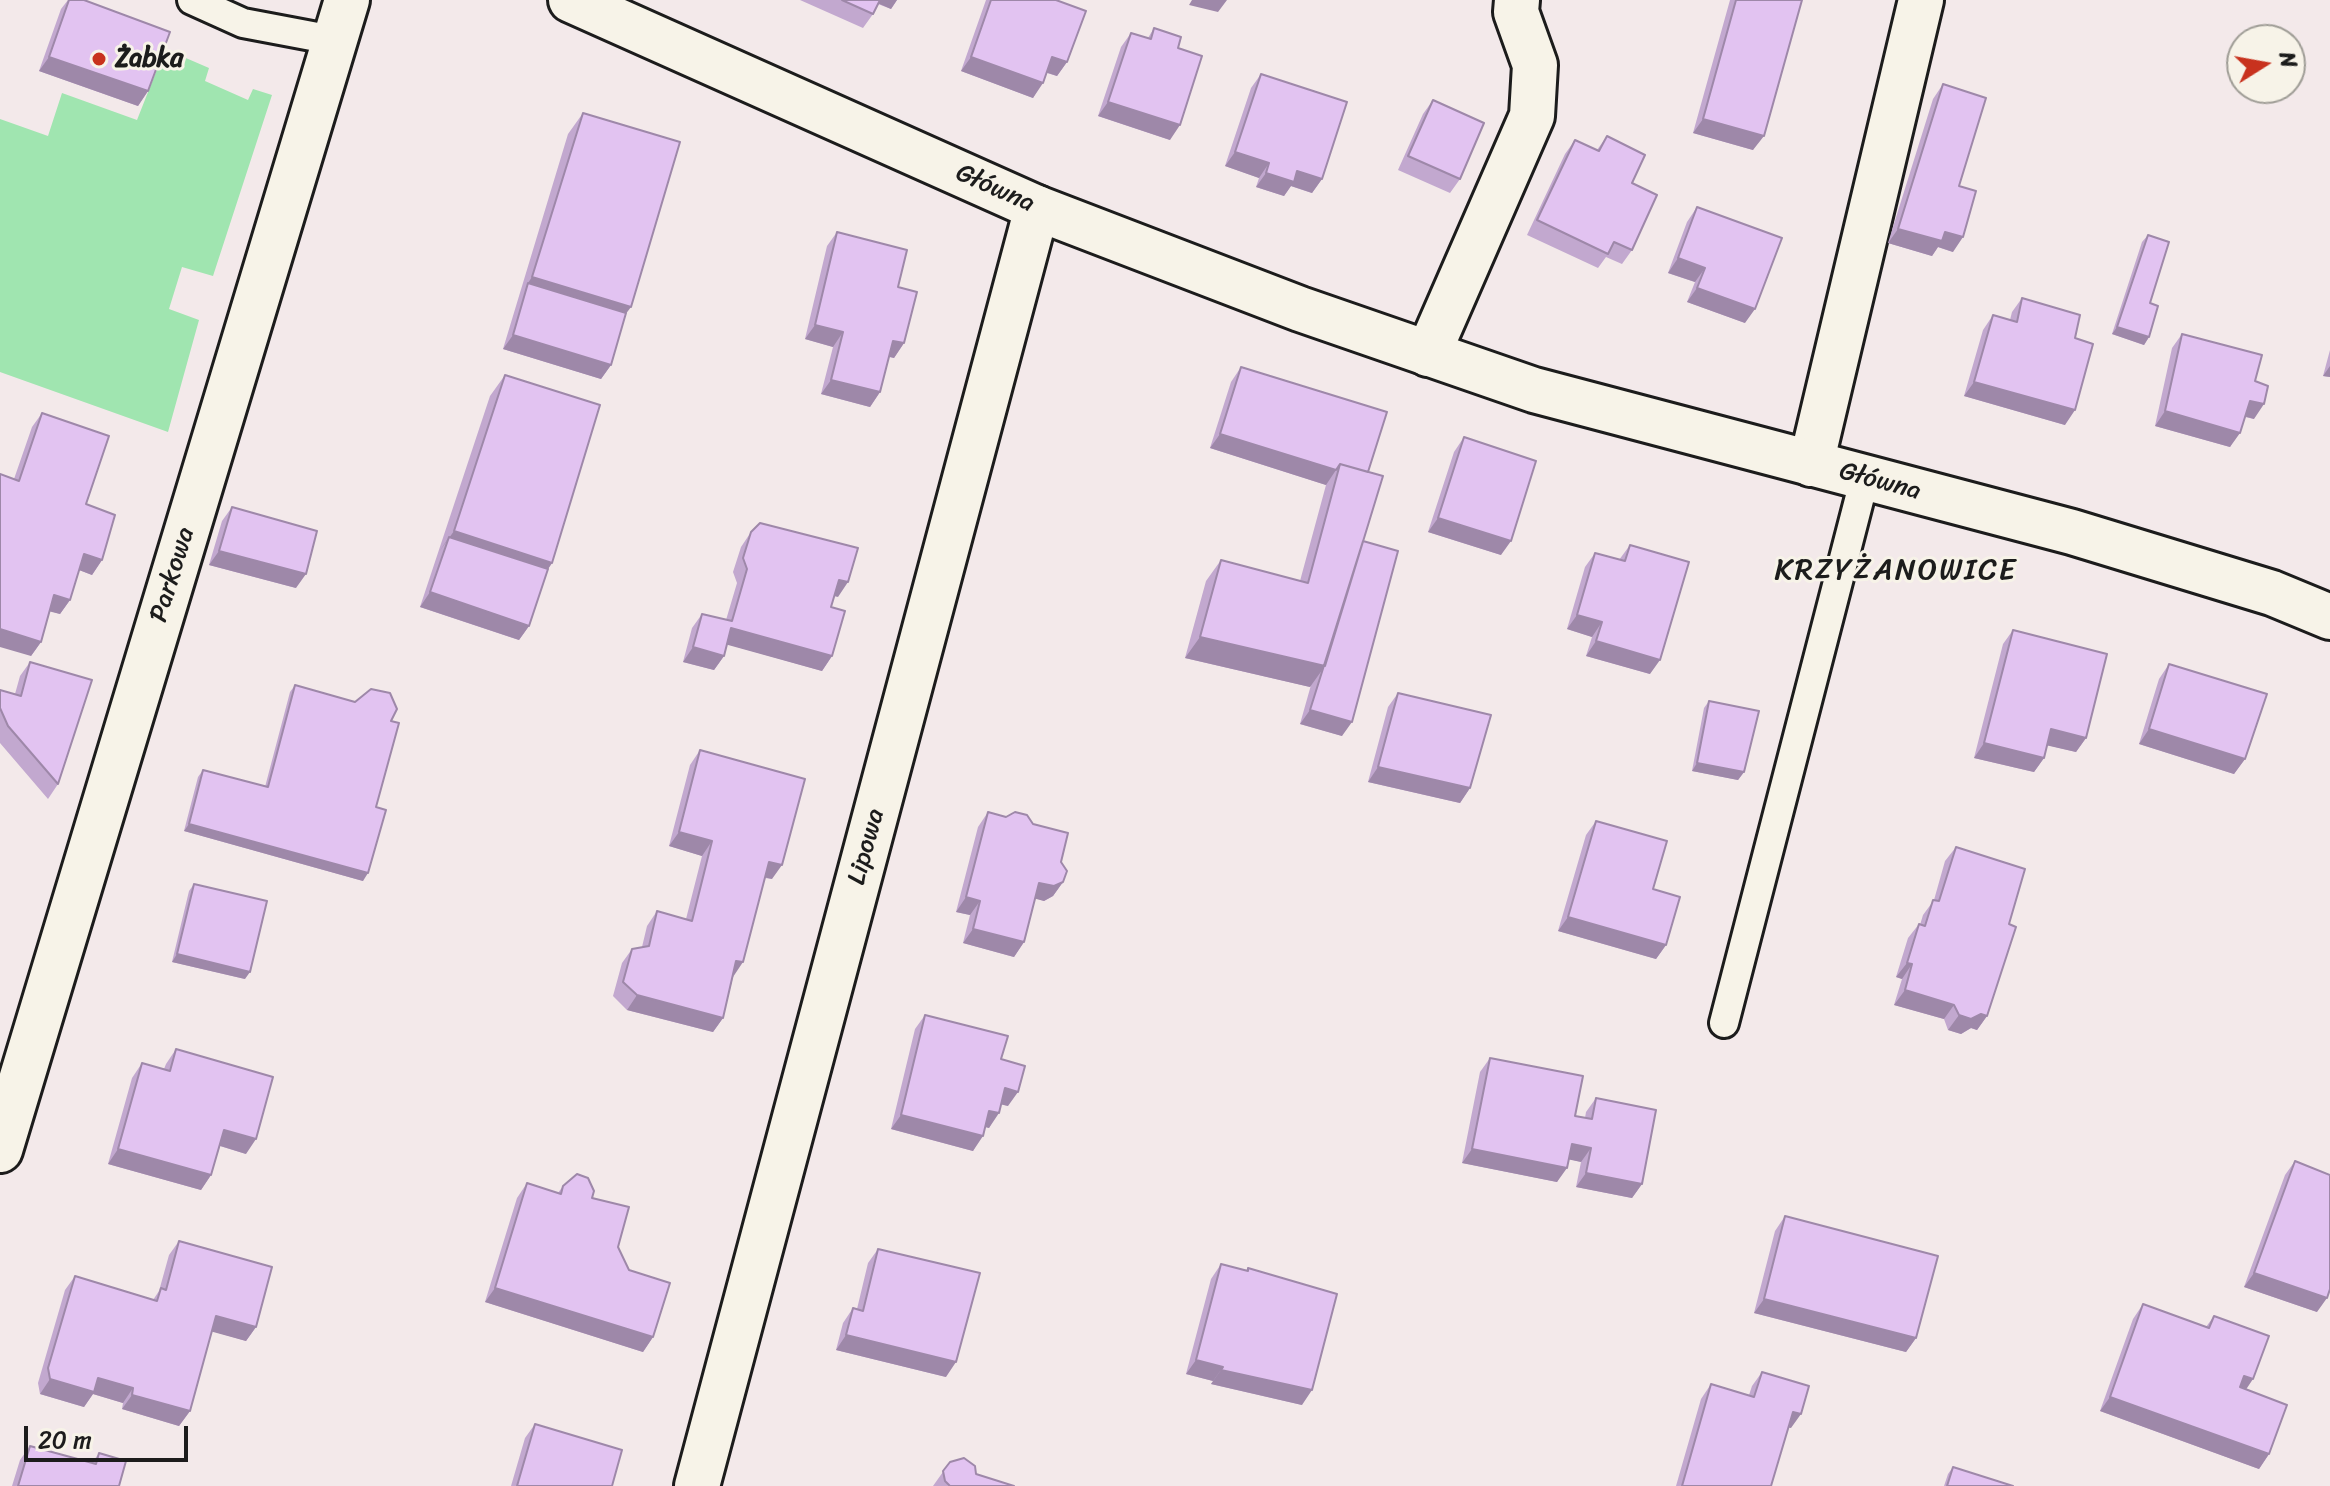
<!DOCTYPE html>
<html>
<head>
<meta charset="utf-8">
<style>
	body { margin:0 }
	#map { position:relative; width:2330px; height:1486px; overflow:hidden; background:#f3e9ea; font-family:Sriracha,sans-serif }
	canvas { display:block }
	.north { position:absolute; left:2226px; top:24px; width:80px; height:80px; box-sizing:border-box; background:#f7f3e8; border:2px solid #9f9d96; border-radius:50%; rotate:79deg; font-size:22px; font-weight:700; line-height:32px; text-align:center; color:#1c1c1c }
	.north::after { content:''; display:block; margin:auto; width:28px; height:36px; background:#c8321e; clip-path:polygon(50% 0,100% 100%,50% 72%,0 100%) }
	.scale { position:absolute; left:24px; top:1426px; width:164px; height:36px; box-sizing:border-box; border:4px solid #1c1c1c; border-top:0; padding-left:10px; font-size:24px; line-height:28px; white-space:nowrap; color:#1c1c1c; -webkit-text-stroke:6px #f7f3e8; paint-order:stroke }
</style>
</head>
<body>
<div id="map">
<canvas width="2330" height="1486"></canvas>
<div class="north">N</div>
<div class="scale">20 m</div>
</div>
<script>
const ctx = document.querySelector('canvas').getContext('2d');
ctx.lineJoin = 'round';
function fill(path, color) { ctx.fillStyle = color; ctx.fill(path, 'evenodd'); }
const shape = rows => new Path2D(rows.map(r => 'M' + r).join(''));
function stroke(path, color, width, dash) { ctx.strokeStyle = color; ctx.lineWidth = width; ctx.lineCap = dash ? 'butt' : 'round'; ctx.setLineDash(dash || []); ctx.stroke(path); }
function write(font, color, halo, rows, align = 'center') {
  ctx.font = font + ' Sriracha,sans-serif'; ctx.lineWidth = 6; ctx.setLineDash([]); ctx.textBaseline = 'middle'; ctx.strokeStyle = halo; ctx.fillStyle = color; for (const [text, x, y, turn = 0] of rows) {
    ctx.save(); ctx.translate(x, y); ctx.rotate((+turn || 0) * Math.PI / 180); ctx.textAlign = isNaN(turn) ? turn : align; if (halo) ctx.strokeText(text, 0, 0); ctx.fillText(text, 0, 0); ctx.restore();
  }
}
fill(shape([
	[165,49,209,68,205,81,248,100,253,89,272,95,213,276,182,267,169,309,199,320,168,432,0,372,0,119,48,136,62,93,137,120]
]), '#a0e5b0');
const lane = shape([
	[192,0,243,23,333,40],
	[1724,1023,1865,477]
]);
const street = shape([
	[1428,354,1532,116,1535,65,1516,12,1517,0],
	[1811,464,1921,0],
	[0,1150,347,0],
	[697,1486,1037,208]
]);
const secondary = shape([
	[571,0,1037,208,1300,309,1534,390,2072,532,2272,593,2330,617]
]);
stroke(lane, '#1c1c1c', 34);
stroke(street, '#1c1c1c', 50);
stroke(secondary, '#1c1c1c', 50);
stroke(lane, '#f7f3e8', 28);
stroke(street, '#f7f3e8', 44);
stroke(secondary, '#f7f3e8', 44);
fill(shape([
	[68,0,84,0,148,91,138,106,39,71,61,9],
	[800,0,897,0,891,9,878,4,873,14,863,28],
	[986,0,1056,0,1067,62,1057,76,1047,73,1033,98,961,71],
	[1730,0,1802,0,1753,150,1693,133],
	[1154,28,1178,48,1170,140,1098,116,1121,47,1131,33,1148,38],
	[1261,74,1322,179,1312,193,1291,186,1284,196,1256,187,1259,178,1225,166,1251,88],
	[1943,84,1959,186,1953,252,1938,247,1932,256,1888,243,1933,99],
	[1433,100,1460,179,1450,193,1398,170,1423,114],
	[583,113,611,365,601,379,503,349,568,134],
	[1607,136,1632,183,1632,250,1622,264,1606,257,1598,268,1527,235,1565,154,1575,140,1597,150],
	[1697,207,1745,323,1687,302,1695,282,1668,273,1687,222],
	[837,232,898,287,904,343,894,358,889,357,880,392,870,407,821,394,833,347,805,339,827,246],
	[2148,235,2150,303,2149,337,2144,345,2112,334,2142,242],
	[2022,298,2075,338,2065,425,1964,396,1983,330,1993,315,2010,320,2012,312],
	[2182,334,2255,381,2254,419,2245,417,2230,447,2155,426,2172,348],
	[2330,350,2330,377,2323,376],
	[1241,367,1368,472,1363,541,1342,736,1300,724,1311,685,1310,687,1185,658,1206,581,1221,560,1300,581,1326,485,1210,448,1231,382],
	[505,375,552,563,548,569,529,626,519,640,420,607,490,396],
	[42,413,86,504,102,560,92,575,79,570,70,600,60,614,50,611,41,642,31,656,14,479,32,427],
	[1464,437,1501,555,1428,532,1454,452],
	[232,507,296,588,209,565,222,521],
	[751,532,838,597,834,596,831,607,832,656,822,671,727,644,724,656,714,670,683,662,692,628,702,614,726,620,737,583,733,572,741,547],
	[1630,545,1650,674,1586,656,1592,637,1567,629,1585,567,1595,553,1619,560],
	[2013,630,2086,738,2076,752,2047,745,2044,758,2034,772,1974,758,2003,644],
	[30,662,58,784,48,799,0,743,0,690,15,694,20,676],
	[2169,664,2245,759,2234,774,2139,744,2159,679],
	[295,685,391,721,363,881,184,831,198,777,203,770,265,787,290,692],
	[1398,693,1470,788,1460,803,1368,782,1388,707],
	[1709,701,1744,772,1738,780,1692,771,1704,708],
	[700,750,772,879,765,878,733,977,723,1018,713,1032,627,1010,613,996,622,963,632,949,642,947,647,926,657,911,686,919,702,856,669,846,690,765],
	[988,812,1033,824,1061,862,1063,882,1053,896,1044,901,1035,898,1024,942,1014,957,963,943,970,915,956,912,978,827],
	[1596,821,1653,889,1666,945,1656,959,1558,931,1586,835],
	[1956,847,2009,924,1987,1016,1977,1030,1971,1028,1961,1034,1948,1030,1944,1019,1894,1005,1902,979,1896,977,1908,938,1919,924,1920,925,1923,915,1934,900,1945,861],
	[194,884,245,979,172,962,189,891],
	[925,1015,1001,1059,1008,1106,1001,1104,989,1128,985,1127,973,1151,891,1129,915,1029],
	[176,1049,246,1154,220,1146,211,1175,201,1190,108,1164,132,1078,142,1063,164,1069,166,1064],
	[1490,1058,1575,1116,1585,1118,1586,1112,1596,1098,1642,1184,1632,1198,1576,1187,1581,1162,1569,1159,1557,1182,1462,1163,1480,1072],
	[2295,1161,2317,1312,2244,1287,2285,1175],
	[527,1183,558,1193,563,1186,592,1198,629,1270,653,1337,643,1352,485,1302,517,1198],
	[1785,1216,1916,1338,1906,1352,1754,1313,1775,1231],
	[179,1241,256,1327,246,1341,212,1331,190,1411,179,1426,122,1409,123,1403,93,1394,84,1407,40,1394,38,1383,65,1290,75,1276,153,1300,159,1291,169,1255],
	[878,1249,946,1377,836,1350,843,1323,853,1308,857,1309,868,1263],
	[1221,1264,1246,1270,1248,1268,1302,1405,1211,1384,1213,1381,1186,1374,1211,1279],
	[2143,1304,2206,1327,2214,1316,2246,1389,2269,1454,2259,1469,2100,1411,2133,1319],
	[1762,1372,1791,1428,1788,1427,1771,1486,1676,1486,1701,1399,1711,1384,1749,1395,1752,1386],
	[535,1424,612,1486,511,1486,525,1438],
	[30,1446,92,1463,99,1453,119,1486,12,1486,20,1460],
	[950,1462,976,1474,1014,1486,933,1486],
	[1953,1467,2013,1486,1944,1486,1948,1474]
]), '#c2a8cf');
fill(shape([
	[877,0,897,0,891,9,875,2],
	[1192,0,1227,0,1218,12,1189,5],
	[49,57,148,91,138,106,39,71],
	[971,57,1043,83,1033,98,961,71],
	[1052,57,1067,62,1057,76,1042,71],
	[1108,102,1180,125,1170,140,1098,116],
	[1703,119,1764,136,1753,150,1693,133],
	[1235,152,1269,163,1259,178,1225,166],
	[1297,171,1322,179,1312,193,1291,186,1284,196,1256,187,1266,173],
	[1898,229,1945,232,1963,237,1953,252,1938,247,1932,256,1888,243],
	[1678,258,1705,268,1695,282,1668,273],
	[532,277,631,307,616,327,528,283],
	[1697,288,1755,309,1745,323,1687,302],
	[815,325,843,332,833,347,805,339],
	[2117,327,2149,337,2144,345,2112,334],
	[513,335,611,365,601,379,503,349],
	[893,341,904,343,894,358,883,355],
	[2330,366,2330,377,2323,376],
	[831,380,880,392,870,407,821,394],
	[1974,382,2075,410,2065,425,1964,396],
	[2250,401,2264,404,2254,419,2240,415],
	[2165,411,2240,433,2230,447,2155,426],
	[1220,434,1336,470,1326,485,1210,448],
	[1438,518,1511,541,1501,555,1428,532],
	[454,531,552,563,538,584,449,537,439,552],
	[219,551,306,574,296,588,209,565],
	[84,554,102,560,92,575,74,568],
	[839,580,848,582,838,597,829,594],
	[430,592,529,626,519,640,420,607],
	[54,595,70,600,60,614,44,610],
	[1577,615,1602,622,1592,637,1567,629],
	[731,628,832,656,822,671,721,643],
	[0,629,41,642,31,656,0,647],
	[1200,637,1325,666,1310,687,1185,658],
	[1596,641,1660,660,1650,674,1586,656],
	[693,647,724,656,714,670,683,662],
	[1310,710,1352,722,1342,736,1300,724],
	[2051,729,2086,738,2076,752,2041,744],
	[2149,729,2245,759,2234,774,2139,744],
	[1984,743,2044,758,2034,772,1974,758],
	[1697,763,1744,772,1738,780,1692,771],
	[1378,767,1470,788,1460,803,1368,782],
	[189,824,368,873,363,881,184,831],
	[679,832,712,841,702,856,669,846],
	[769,862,782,865,772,879,759,876],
	[1063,882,1053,896,1044,901,1029,897,1039,883],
	[966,897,980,901,970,915,956,912],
	[1568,917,1666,945,1656,959,1558,931],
	[973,929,1024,942,1014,957,963,943],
	[177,954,250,972,245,979,172,962],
	[736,961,743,962,733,977],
	[1907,963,1912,964,1902,979,1896,977],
	[1905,990,1954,1005,1944,1019,1894,1005],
	[637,995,723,1018,713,1032,627,1010],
	[1981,1014,1987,1016,1977,1030,1971,1028,1961,1034,1948,1030,1959,1015],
	[1005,1088,1018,1092,1008,1106,995,1103],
	[989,1111,999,1113,989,1128,979,1125],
	[901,1115,983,1136,973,1151,891,1129],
	[224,1130,256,1139,246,1154,214,1144],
	[1572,1144,1591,1148,1581,1162,1562,1158],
	[118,1149,211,1175,201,1190,108,1164],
	[1472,1149,1567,1168,1557,1182,1462,1163],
	[1586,1173,1642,1184,1632,1198,1576,1187],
	[2254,1273,2327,1298,2317,1312,2244,1287],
	[495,1288,653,1337,643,1352,485,1302],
	[1764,1299,1916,1338,1906,1352,1754,1313],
	[216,1316,256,1327,246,1341,206,1330],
	[846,1335,956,1362,946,1377,836,1350],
	[1196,1360,1223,1367,1213,1381,1186,1374],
	[1221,1370,1312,1390,1302,1405,1211,1384],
	[2244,1376,2253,1379,2243,1394,2234,1390],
	[98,1378,133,1388,123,1403,93,1394,84,1407,40,1394,50,1379],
	[132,1395,190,1411,179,1426,122,1409],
	[2110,1397,2269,1454,2259,1469,2100,1411],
	[1793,1412,1801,1414,1791,1428,1782,1426]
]), '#9e88a9');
const building = shape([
	[69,0,84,0,170,32,148,91,49,57,69,0],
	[842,0,880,0,873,14,842,0],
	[991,0,1056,0,1086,11,1067,62,1052,57,1043,83,971,57,991,0],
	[1736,0,1802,0,1764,136,1703,119,1736,0],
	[1154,28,1181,37,1178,48,1202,56,1180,125,1108,102,1131,33,1151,39,1154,28],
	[1261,74,1347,102,1322,179,1297,171,1294,182,1266,173,1269,163,1235,152,1261,74],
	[1943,84,1986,98,1959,186,1976,191,1963,237,1945,232,1942,241,1898,229,1943,84],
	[1433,100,1484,123,1460,179,1408,156,1433,100],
	[583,113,680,142,631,307,532,277,583,113],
	[1607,136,1645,155,1632,183,1657,195,1632,250,1614,242,1608,254,1537,220,1575,140,1599,151,1607,136],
	[1697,207,1782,238,1755,309,1697,288,1705,268,1678,258,1697,207],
	[837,232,907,250,898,287,917,292,904,343,893,341,880,392,831,380,843,332,815,325,837,232],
	[2148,235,2169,242,2150,303,2158,306,2149,337,2117,327,2148,235],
	[528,283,626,313,611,365,513,335,528,283],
	[2022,298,2080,315,2075,338,2093,344,2075,410,1974,382,1993,315,2017,322,2022,298],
	[2182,334,2262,355,2255,381,2268,386,2264,404,2250,401,2240,433,2165,411,2182,334],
	[1241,367,1387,412,1368,472,1340,464,1336,470,1220,434,1241,367],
	[505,375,600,405,552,563,454,531,505,375],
	[42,413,109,436,86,504,115,515,102,560,84,554,70,600,54,595,41,642,0,629,0,474,19,481,42,413],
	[1464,437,1536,461,1511,541,1438,518,1464,437],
	[1340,464,1383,476,1325,666,1200,637,1221,560,1308,583,1340,464],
	[232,507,317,531,306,574,219,551,232,507],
	[760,523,858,548,848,582,839,580,831,607,845,611,832,656,731,628,724,656,693,647,702,614,732,621,747,569,743,558,751,532,760,523],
	[449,537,548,569,529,626,430,592,449,537],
	[1363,541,1398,551,1352,722,1310,710,1363,541],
	[1630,545,1689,562,1660,660,1596,641,1602,622,1577,615,1595,553,1625,561,1630,545],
	[2013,630,2107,654,2086,738,2051,729,2044,758,1984,743,2013,630],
	[30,662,92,680,58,784,8,726,0,708,0,690,21,696,30,662],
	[2169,664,2267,694,2245,759,2149,729,2169,664],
	[295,685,355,702,371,689,390,693,397,709,391,721,399,723,376,807,386,810,368,873,189,824,203,770,268,787,295,685],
	[1398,693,1491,715,1470,788,1378,767,1398,693],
	[1709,701,1759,711,1744,772,1697,763,1709,701],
	[700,750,805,779,782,865,769,862,743,962,736,961,723,1018,637,995,623,982,632,949,649,946,657,911,692,921,712,841,679,832,700,750],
	[988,812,1006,817,1015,812,1027,815,1033,824,1068,833,1061,862,1067,871,1063,882,1054,886,1039,883,1024,942,973,929,980,901,966,897,988,812],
	[1596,821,1667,841,1653,889,1680,897,1666,945,1568,917,1596,821],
	[1956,847,2025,869,2009,924,2016,927,1987,1016,1981,1014,1971,1019,1959,1015,1954,1005,1905,990,1912,964,1907,963,1919,924,1925,926,1933,900,1939,901,1956,847],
	[194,884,267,901,250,972,177,954,194,884],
	[925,1015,1008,1036,1001,1059,1025,1066,1018,1092,1005,1088,999,1113,989,1111,983,1136,901,1115,925,1015],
	[176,1049,273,1077,256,1139,224,1130,211,1175,118,1149,142,1063,170,1071,176,1049],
	[1490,1058,1583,1076,1575,1116,1592,1119,1596,1098,1656,1110,1642,1184,1586,1173,1591,1148,1572,1144,1567,1168,1472,1149,1490,1058],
	[2295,1161,2330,1175,2330,1289,2327,1298,2254,1273,2295,1161],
	[577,1174,588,1178,594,1191,592,1198,629,1207,618,1247,629,1270,670,1283,653,1337,495,1288,527,1183,561,1194,563,1186,577,1174],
	[1785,1216,1938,1256,1916,1338,1764,1299,1785,1216],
	[179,1241,272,1267,256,1327,216,1316,190,1411,132,1395,133,1388,98,1378,94,1392,50,1379,48,1368,75,1276,157,1301,161,1288,166,1290,179,1241],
	[878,1249,980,1273,956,1362,846,1335,853,1308,863,1311,878,1249],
	[1221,1264,1248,1271,1248,1268,1337,1294,1312,1390,1221,1370,1223,1367,1196,1360,1221,1264],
	[2143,1304,2209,1328,2214,1316,2269,1336,2253,1379,2244,1376,2240,1387,2287,1405,2269,1454,2110,1397,2143,1304],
	[1762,1372,1809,1386,1801,1414,1793,1412,1771,1486,1682,1486,1711,1384,1754,1397,1762,1372],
	[535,1424,622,1450,612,1486,517,1486,535,1424],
	[30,1446,96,1464,99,1453,126,1461,119,1486,18,1486,30,1446],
	[964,1458,975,1466,976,1474,1014,1486,950,1486,945,1481,943,1471,950,1462,964,1458],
	[1953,1467,2013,1486,1947,1486,1953,1467]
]);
fill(building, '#e2c3f1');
stroke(building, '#9e88a9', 2);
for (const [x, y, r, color] of [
	[99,59,8,"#c8321e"]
]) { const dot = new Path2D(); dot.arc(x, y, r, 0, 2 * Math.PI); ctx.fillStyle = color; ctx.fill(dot); stroke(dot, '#f7f3e8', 3); }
write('bold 26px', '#1c1c1c', '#f7f3e8', [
	["Żabka",115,59]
], 'left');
write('26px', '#1c1c1c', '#f7f3e8', [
	["Główna",995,189,24],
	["Główna",1880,482,15],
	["Parkowa",173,575,-73],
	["Lipowa",867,847,-75]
]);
ctx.letterSpacing = '2px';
write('30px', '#1c1c1c', '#f7f3e8', [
	["KRZYŻANOWICE",1896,571]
]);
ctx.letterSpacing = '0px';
</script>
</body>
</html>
